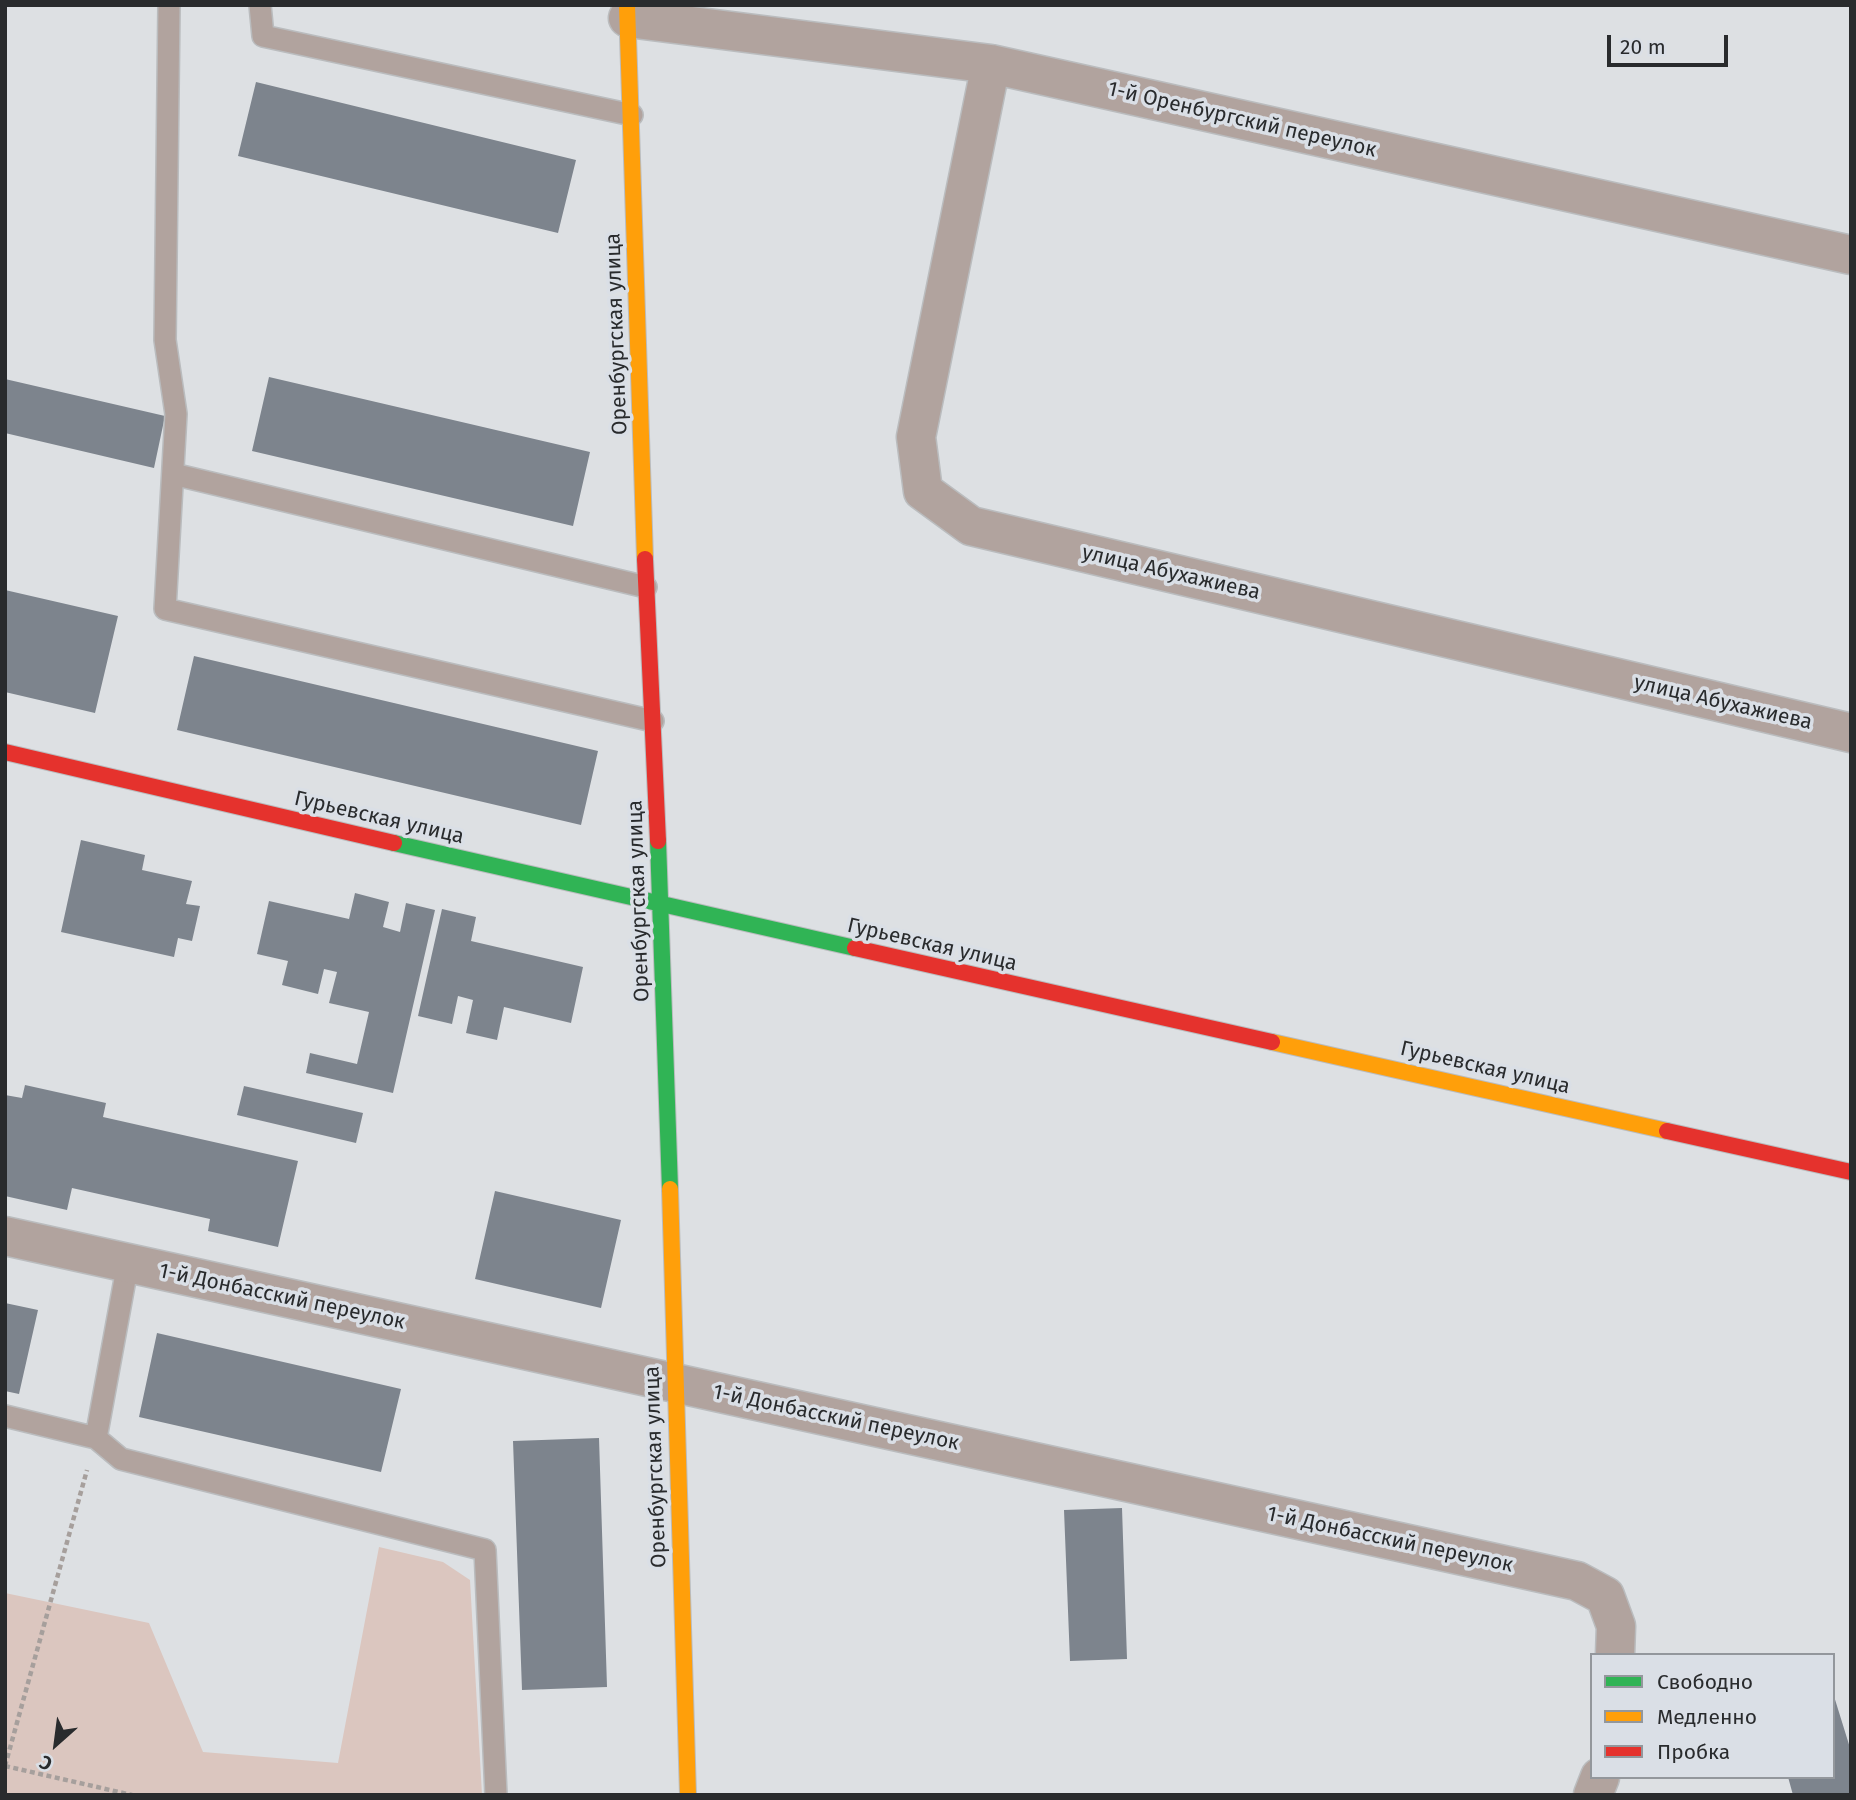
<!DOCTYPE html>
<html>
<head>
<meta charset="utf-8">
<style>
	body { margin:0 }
	#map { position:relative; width:1856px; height:1800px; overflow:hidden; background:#dde0e3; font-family:"Fira Sans",sans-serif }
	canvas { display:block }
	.frame { position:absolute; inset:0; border:7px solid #292b2d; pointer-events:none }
	.legend { position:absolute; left:1590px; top:1653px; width:245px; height:126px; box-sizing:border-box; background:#dadfe6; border:2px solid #93979c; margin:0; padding:9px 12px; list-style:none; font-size:21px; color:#292b2d }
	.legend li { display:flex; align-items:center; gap:14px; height:35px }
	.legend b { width:35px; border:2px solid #93979c }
	.north { position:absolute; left:21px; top:1709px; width:70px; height:70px; -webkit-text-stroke:5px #dadfe6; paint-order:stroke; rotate:208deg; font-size:19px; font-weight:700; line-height:28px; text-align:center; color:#292b2d }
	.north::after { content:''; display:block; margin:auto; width:24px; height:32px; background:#292b2d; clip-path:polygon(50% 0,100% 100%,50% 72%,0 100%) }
	.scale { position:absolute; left:1607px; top:35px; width:121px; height:32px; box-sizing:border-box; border:4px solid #292b2d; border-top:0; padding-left:9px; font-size:21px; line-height:24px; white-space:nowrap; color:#292b2d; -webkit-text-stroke:5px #dadfe6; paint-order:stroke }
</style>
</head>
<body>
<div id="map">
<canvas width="1856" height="1800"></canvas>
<div class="frame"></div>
<ul class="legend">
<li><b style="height:9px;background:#30b455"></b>Свободно</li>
<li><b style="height:9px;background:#ff9f0a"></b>Медленно</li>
<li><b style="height:9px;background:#e5322d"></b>Пробка</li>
</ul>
<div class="north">С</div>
<div class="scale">20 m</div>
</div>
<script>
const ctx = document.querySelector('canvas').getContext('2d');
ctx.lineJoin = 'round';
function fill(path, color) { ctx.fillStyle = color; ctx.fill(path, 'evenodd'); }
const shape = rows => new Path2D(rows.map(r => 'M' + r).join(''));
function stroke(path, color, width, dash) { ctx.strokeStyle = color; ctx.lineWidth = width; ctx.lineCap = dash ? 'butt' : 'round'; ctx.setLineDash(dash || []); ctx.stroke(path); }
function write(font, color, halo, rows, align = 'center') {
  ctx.font = font + ' "Fira Sans",sans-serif'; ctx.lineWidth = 7; ctx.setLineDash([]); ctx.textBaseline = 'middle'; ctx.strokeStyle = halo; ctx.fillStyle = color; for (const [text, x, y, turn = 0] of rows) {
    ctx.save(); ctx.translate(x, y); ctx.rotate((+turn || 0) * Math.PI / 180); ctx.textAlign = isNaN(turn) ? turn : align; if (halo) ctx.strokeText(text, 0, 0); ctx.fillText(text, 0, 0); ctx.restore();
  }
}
fill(shape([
	[379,1547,443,1562,470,1580,482,1795,5,1795,5,1593,149,1623,203,1752,338,1763]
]), '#dbc6bf');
fill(shape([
	[256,82,576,160,558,233,238,156],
	[269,377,590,452,573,526,252,451],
	[5,379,165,416,154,468,5,433],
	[5,590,118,616,95,713,5,692],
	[194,656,598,751,581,825,177,730],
	[81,840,145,855,142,870,192,881,186,904,200,906,192,941,178,938,174,957,61,932],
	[355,893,389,902,383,927,400,932,406,903,435,910,393,1093,306,1073,310,1053,357,1064,369,1012,329,1003,337,972,324,969,318,994,282,985,288,961,257,954,269,901,349,919],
	[442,909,476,917,471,941,583,967,571,1023,504,1007,497,1040,466,1033,473,1000,458,996,452,1024,418,1016],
	[25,1085,106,1103,103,1117,298,1161,278,1247,208,1231,210,1219,72,1188,67,1210,5,1196,5,1095,22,1098],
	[244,1086,363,1113,356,1143,237,1115],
	[495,1191,621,1220,601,1308,475,1279],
	[5,1303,38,1310,19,1394,5,1391],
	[157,1333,401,1389,381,1472,139,1417],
	[599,1438,607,1687,522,1690,513,1441],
	[1122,1508,1127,1659,1070,1661,1064,1510],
	[1833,1693,1851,1751,1851,1795,1793,1795,1788,1777,1833,1777]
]), '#7d848d');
const lane = shape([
	[169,5,165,340,176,414,165,609,653,721],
	[260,5,263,36,632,115],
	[173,474,646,587],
	[5,1416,96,1438,121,1459,485,1550,496,1795],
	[96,1438,128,1263]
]);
const street = shape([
	[628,18,991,64,1851,255],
	[991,64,916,437,923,491,971,526,1851,733],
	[5,1236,1577,1581,1605,1596,1616,1626,1615,1655],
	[1593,1795,1600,1777]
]);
const fast = shape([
	[658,841,670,1189],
	[394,843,855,948]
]);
const slow = shape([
	[627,5,645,559],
	[1272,1042,1667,1131],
	[670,1189,688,1795]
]);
const jam = shape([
	[645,559,658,841],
	[5,752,394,843],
	[855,948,1272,1042],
	[1667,1131,1851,1172]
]);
stroke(lane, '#babcbe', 24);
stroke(street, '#babcbe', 41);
stroke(fast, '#babcbe', 18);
stroke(slow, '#babcbe', 18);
stroke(jam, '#babcbe', 18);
stroke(shape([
	[5,1766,87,1470],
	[5,1766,132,1795]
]), '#a69f9c', 4.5, [5, 3.5]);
stroke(lane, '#b1a39e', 21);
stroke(street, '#b1a39e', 38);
stroke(fast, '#30b455', 16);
stroke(slow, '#ff9f0a', 16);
stroke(jam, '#e5322d', 16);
write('21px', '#292b2d', '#dadfe6', [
	["1-й Оренбургский переулок",1242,120,13],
	["Оренбургская улица",617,334,-92],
	["улица Абухажиева",1171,573,13],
	["улица Абухажиева",1723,703,13],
	["Гурьевская улица",379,818,13],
	["Оренбургская улица",639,901,-92],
	["Гурьевская улица",932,945,13],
	["Гурьевская улица",1485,1068,13],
	["1-й Донбасский переулок",282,1297,12],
	["1-й Донбасский переулок",836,1418,12],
	["Оренбургская улица",656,1467,-92],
	["1-й Донбасский переулок",1390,1540,12]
]);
</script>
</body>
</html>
